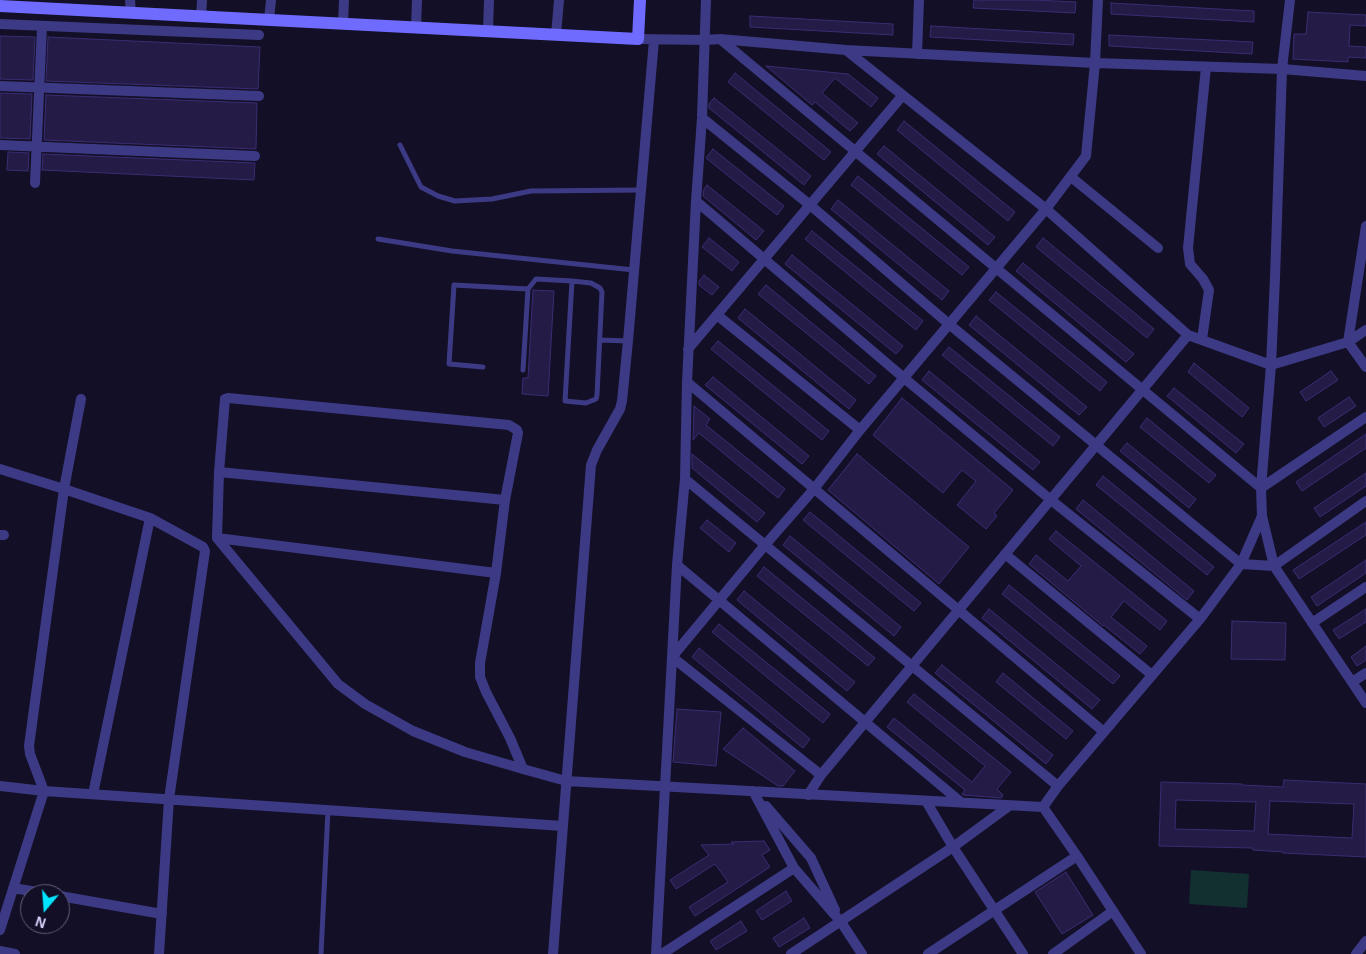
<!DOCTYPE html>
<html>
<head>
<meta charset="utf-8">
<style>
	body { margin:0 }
	#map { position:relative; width:1366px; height:954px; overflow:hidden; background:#130f26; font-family:Helvetica,sans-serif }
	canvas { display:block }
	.north { position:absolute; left:20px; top:884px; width:50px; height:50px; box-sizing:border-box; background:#130f26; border:1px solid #625e7d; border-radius:50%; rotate:198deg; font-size:14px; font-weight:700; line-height:20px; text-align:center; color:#d9d4ff }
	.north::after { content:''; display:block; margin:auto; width:18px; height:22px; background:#00e5ff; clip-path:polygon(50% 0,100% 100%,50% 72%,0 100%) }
</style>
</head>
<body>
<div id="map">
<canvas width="1366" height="954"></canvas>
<div class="north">N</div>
</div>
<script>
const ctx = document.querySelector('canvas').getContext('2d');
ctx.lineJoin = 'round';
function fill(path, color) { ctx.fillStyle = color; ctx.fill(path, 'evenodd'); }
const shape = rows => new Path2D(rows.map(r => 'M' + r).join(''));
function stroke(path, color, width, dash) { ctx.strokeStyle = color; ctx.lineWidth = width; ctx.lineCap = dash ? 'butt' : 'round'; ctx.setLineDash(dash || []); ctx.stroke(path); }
fill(shape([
	[1191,870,1249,874,1247,908,1189,904]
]), '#12302f');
const building = shape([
	[974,0,1033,0,1076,2,1075,13,973,8,974,0],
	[1111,3,1254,11,1254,22,1111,14,1111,3],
	[1308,12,1366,15,1366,26,1350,25,1349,46,1366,47,1366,58,1348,57,1348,62,1293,59,1294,34,1306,34,1308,12],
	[750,16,893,24,893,35,750,27,750,16],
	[931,26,1074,34,1073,45,930,37,931,26],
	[1109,35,1253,42,1252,54,1109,46,1109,35],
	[0,36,35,37,33,80,0,79,0,36],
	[48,37,260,47,258,89,46,81,48,37],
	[766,66,848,74,878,98,871,107,835,78,822,93,858,123,850,131,815,102,812,105,766,66],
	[735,73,831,152,824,160,728,82,735,73],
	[0,93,32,94,30,139,0,138,0,93],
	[46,95,257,103,256,149,44,140,46,95],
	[714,98,811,176,804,185,709,108,709,104,714,98],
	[904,121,1015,212,1008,221,897,130,904,121],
	[884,146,995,237,988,245,877,154,884,146],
	[713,149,784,206,777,215,706,158,713,149],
	[8,152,29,153,28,171,7,170,8,152],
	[43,154,255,163,254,180,42,170,43,154],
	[858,176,969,267,962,275,851,185,858,176],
	[707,185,764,231,756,240,703,196,704,189,707,185],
	[838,200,949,291,942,300,831,209,838,200],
	[812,231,923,321,916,330,805,239,812,231],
	[709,238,739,262,732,271,702,247,709,238],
	[1043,238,1154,329,1147,338,1036,247,1043,238],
	[792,255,903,346,896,354,785,264,792,255],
	[1023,263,1134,354,1126,362,1016,271,1023,263],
	[704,275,719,287,712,295,699,285,699,281,704,275],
	[766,285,876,376,869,384,758,294,766,285],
	[533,290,554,291,548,396,522,394,523,378,528,378,533,290],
	[996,292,1107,382,1100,391,989,300,996,292],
	[745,309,856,400,849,409,738,318,745,309],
	[976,316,1087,407,1079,415,969,325,976,316],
	[718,341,829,431,822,440,711,349,718,341],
	[949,347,1060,437,1053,446,942,355,949,347],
	[1194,363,1249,408,1242,417,1188,372,1194,363],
	[929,371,1040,462,1033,470,922,380,929,371],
	[1331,371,1338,380,1306,401,1300,392,1331,371],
	[713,377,809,456,802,464,705,385,713,377],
	[1174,388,1244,444,1236,453,1167,396,1174,388],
	[1349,397,1356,406,1324,427,1318,418,1349,397],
	[902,398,1013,490,994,513,997,516,986,529,957,505,976,481,962,470,943,493,873,435,902,398],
	[694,406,710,419,706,425,785,489,778,498,699,433,693,440,694,406],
	[1147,418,1216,475,1209,483,1140,427,1147,418],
	[1366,434,1366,448,1302,491,1296,482,1366,434],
	[1127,443,1196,499,1189,508,1120,451,1127,443],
	[692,454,765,513,757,522,692,468,692,454],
	[857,454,969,547,939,584,828,490,857,454],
	[1366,473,1366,486,1320,517,1314,508,1366,473],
	[1103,476,1214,567,1207,575,1096,485,1103,476],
	[1083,500,1194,591,1187,600,1076,509,1083,500],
	[810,512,921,603,914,611,803,520,810,512],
	[707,520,736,543,729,552,700,528,707,520],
	[1366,522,1366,535,1299,579,1293,570,1366,522],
	[1056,531,1167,621,1160,630,1124,601,1111,617,1147,646,1140,654,1104,625,1103,626,1029,564,1036,555,1068,581,1081,566,1049,539,1056,531],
	[790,536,901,627,894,636,783,545,790,536],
	[1366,560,1366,573,1317,606,1311,597,1366,560],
	[764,567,875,658,868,666,757,576,764,567],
	[1009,585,1120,676,1113,684,1002,594,1009,585],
	[744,591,855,682,847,691,737,600,744,591],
	[989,609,1100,700,1092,709,982,618,989,609],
	[1366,609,1366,622,1339,639,1333,630,1366,609],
	[1232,621,1286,623,1285,660,1231,659,1232,621],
	[719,624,830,714,823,723,712,632,719,624],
	[1366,646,1366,660,1357,666,1351,657,1366,646],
	[699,648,810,739,803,748,692,657,699,648],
	[942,665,1053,755,1046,764,935,673,942,665],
	[1003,673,1073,731,1066,739,996,682,1003,673],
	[914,694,1011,772,997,789,1003,795,1001,798,963,795,962,794,965,790,887,727,894,718,972,782,985,766,907,702,914,694],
	[677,709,721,712,716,766,673,762,677,709],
	[743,728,795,771,783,786,778,786,723,749,743,728],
	[1284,780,1366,784,1366,857,1283,853,1283,852,1253,850,1253,848,1159,846,1161,782,1242,784,1242,785,1283,787,1284,780],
	[1176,800,1256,802,1254,831,1175,829,1176,800],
	[1270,801,1354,804,1352,838,1268,834,1270,801],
	[764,841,770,850,762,855,770,867,695,916,689,907,728,882,715,864,676,889,670,880,709,855,701,845,734,844,731,842,764,841],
	[1066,872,1093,915,1062,934,1035,892,1066,872],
	[786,891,792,901,762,920,756,911,786,891],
	[804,918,810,928,779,947,773,938,804,918],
	[741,921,747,931,716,950,710,941,741,921]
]);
fill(building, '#241b47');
stroke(building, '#3b2d73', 1);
stroke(shape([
	[400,145,421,187,438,196,455,201,492,199,531,191,641,190],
	[378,239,452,251,634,270],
	[600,340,628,341],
	[483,367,449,364,454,285,528,289,536,279,572,281,591,283,600,288,602,292,597,395,596,399,586,403,565,401,572,281],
	[523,370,528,289],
	[321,954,328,810]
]), '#3d3a85', 5);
stroke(shape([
	[130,0,131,13],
	[1290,0,1282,69,1275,278,1271,365,1261,488,1262,516,1274,566,1366,703],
	[201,17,202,0],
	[269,20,271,0],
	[0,24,259,35],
	[343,24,344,0],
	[416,28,417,0],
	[488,31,489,0],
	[556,35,559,0],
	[638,39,705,40,720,39,846,50,1095,63,1282,69,1366,76],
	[720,39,1261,488,1366,417],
	[846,50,1046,209,1188,335,1271,365,1348,342,1366,330],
	[917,54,919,0],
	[0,86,259,96],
	[702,118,810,205,950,325,1241,564,1274,566,1366,501],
	[0,145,255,156],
	[1071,177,1158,248],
	[35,183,42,26],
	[696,201,904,378,1051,500,1200,619],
	[1366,226,1348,342,1366,367],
	[717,315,860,430],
	[1202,339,1209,290,1203,279,1190,264,1188,248,1206,67],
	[688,349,903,95],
	[687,382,1104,732],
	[0,469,64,489,150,518,93,794],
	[219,472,505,500],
	[685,479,1058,786],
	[150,518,203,547,205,551,169,799,159,954],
	[0,535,4,535],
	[217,538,496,573],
	[1005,554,1152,675],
	[677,565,962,803],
	[1312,623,1366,587],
	[1352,682,1366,673],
	[523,769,510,738,486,692,480,677,480,663,496,573,505,500,518,433,517,430,509,425,228,398,225,399,219,472,217,538,338,684,365,704,413,731,465,752,523,769,566,781,1043,807],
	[821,775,672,657,765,545,814,489,860,430,1046,209,1086,156,1095,63,1098,0],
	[0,786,44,791,563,826],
	[753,791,794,868,841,922,862,954],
	[808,795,821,775,1188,335],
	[926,801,953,847,1023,954],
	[766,806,811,858,835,910],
	[1043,807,1058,786,1200,619,1241,564,1262,516],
	[1043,807,1077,856,1141,954],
	[13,888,49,894],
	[60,896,162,914],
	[0,930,44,791,30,754,29,746,64,489,81,399],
	[0,951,15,954],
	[553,954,591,465,597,450,620,409,622,401,628,341,654,40],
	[656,954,677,565,685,479,687,382,696,201,702,118,706,0],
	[662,954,794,868],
	[791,954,953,847,1009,806],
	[928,954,1077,856],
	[1053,954,1113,911],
	[1356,954,1366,941]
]), '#3d3a85', 10);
stroke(shape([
	[0,6,638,39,640,0]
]), '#6f6bff', 12);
</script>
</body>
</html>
